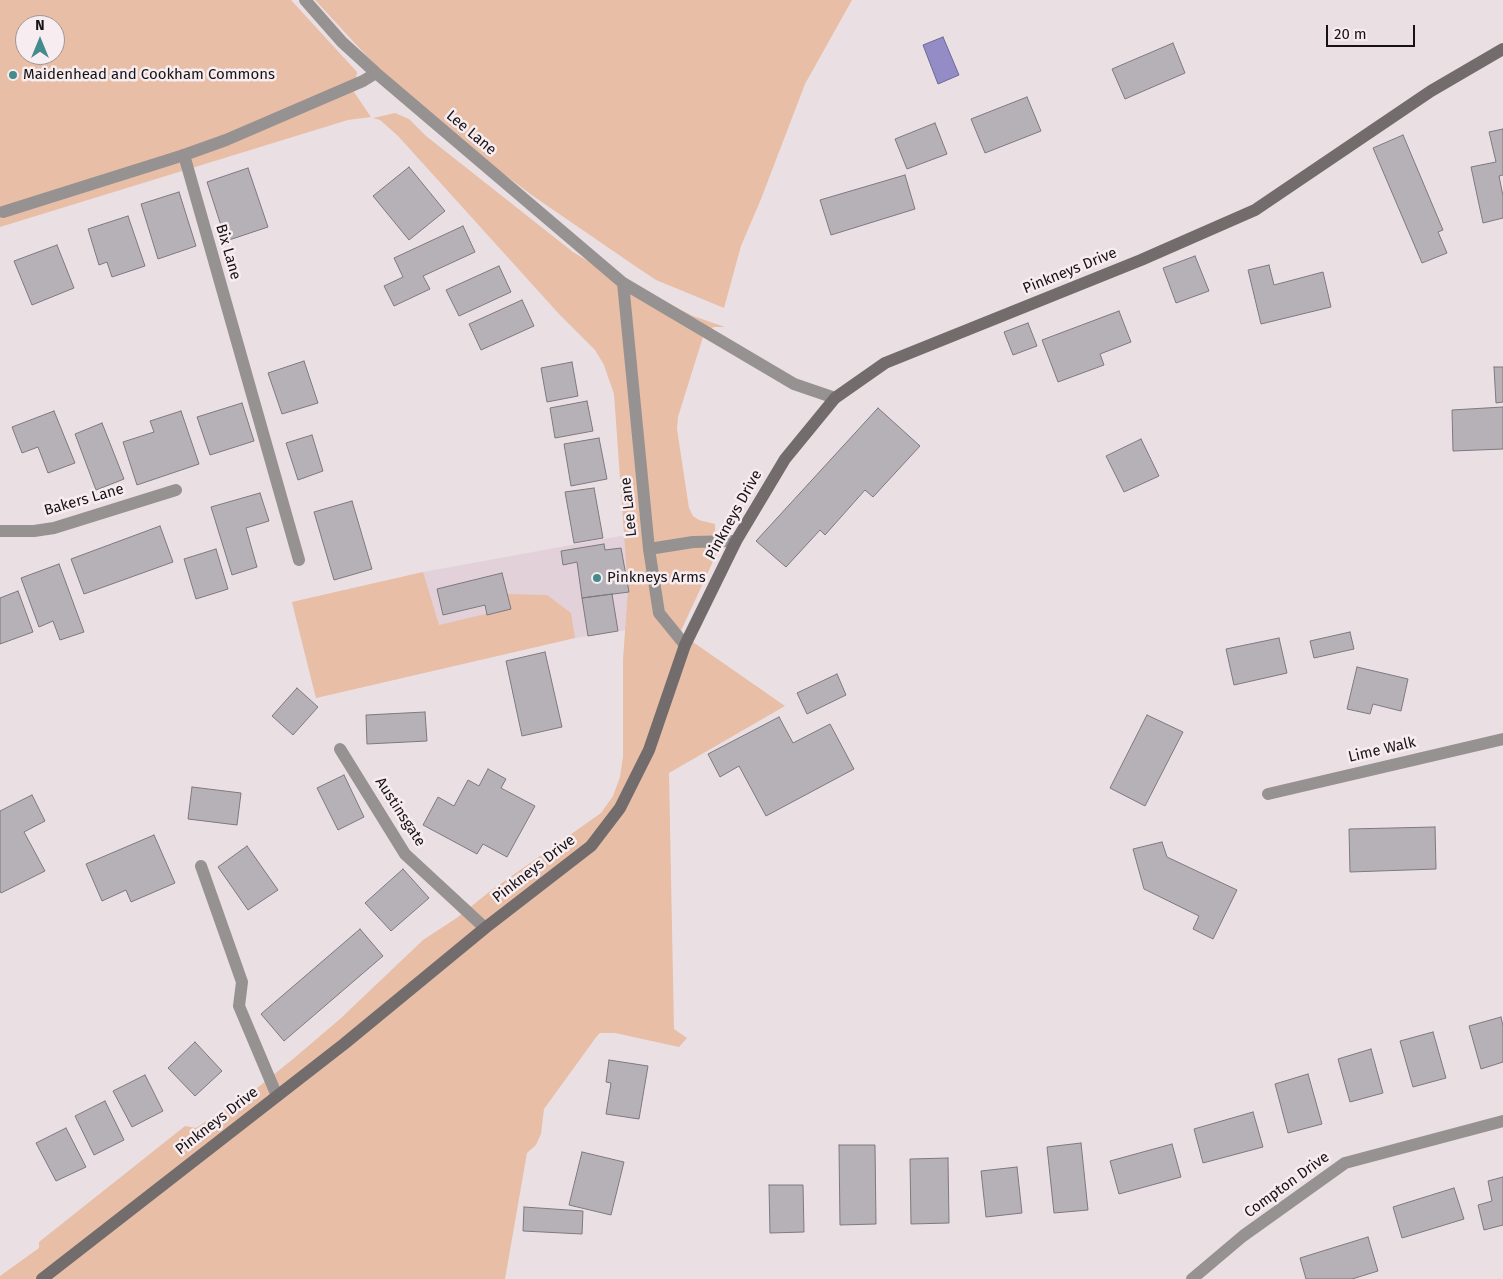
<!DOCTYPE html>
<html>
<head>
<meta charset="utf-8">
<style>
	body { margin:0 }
	#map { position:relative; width:1503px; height:1279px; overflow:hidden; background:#eae0e4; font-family:"Fira Sans",sans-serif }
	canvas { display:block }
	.north { position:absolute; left:15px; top:15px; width:50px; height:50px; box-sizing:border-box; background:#f7edf1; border:1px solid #9d9699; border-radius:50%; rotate:0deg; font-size:14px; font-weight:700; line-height:20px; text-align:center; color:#171315 }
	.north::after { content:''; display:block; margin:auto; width:18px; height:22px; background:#438b8d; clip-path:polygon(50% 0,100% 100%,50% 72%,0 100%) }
	.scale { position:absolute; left:1326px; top:25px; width:89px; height:22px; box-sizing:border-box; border:2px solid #171315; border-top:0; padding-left:6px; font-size:15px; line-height:18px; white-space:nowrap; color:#171315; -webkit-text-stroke:4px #f7edf1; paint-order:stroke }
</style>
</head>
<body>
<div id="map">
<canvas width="1503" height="1279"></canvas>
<div class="north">N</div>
<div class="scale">20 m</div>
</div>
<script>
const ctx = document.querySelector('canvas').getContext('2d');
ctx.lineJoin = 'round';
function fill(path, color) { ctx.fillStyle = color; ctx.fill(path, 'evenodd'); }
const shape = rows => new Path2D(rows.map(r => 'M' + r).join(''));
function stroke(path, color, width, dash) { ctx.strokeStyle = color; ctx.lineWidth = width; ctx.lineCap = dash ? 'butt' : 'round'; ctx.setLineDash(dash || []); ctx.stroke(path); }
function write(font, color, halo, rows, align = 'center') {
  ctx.font = font + ' "Fira Sans",sans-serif'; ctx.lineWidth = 5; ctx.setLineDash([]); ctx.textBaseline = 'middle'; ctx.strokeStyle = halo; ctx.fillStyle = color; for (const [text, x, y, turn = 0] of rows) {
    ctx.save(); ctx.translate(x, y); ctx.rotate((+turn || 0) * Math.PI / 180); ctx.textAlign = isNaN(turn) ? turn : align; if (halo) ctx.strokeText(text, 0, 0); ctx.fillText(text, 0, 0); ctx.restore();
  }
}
fill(shape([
	[631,534,634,629,575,638,316,698,292,602,423,572]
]), '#e3d1d9');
fill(shape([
	[0,0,291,0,357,72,354,92,371,117,348,120,0,227],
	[25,25,55,25,55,55,25,55],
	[315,0,852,0,805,84,761,199,741,246,724,308,656,280,635,266,533,196,461,142,386,77],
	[395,113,409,119,426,136,573,252,588,261,693,316,725,327,714,327,709,329,703,337,678,417,677,429,689,508,693,516,699,520,715,524,716,555,680,633,785,706,669,773,674,1029,687,1038,679,1047,615,1033,600,1033,597,1036,544,1109,541,1134,536,1145,527,1153,505,1279,0,1279,0,1276,39,1248,39,1242,185,1126,196,1128,257,1088,293,1059,340,1019,423,940,458,917,489,892,601,813,613,796,620,777,623,756,623,659,628,590,614,394,608,377,604,365,595,350,559,314,398,136,380,120,373,118],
	[423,572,439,625,511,608,507,594,547,595,571,613,575,638,316,698,292,602]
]), '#e8bea7');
const water = shape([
	[943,37,959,75,938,84,923,45,943,37]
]);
fill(water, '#938cc6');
stroke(water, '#6e6891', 1);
const building = shape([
	[1173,43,1185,73,1125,99,1112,69,1173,43],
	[1027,97,1041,131,985,153,971,119,1027,97],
	[935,123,947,154,907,169,895,139,935,123],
	[1503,129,1503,175,1499,176,1503,196,1503,218,1483,223,1471,167,1496,162,1489,132,1503,129],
	[1403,135,1443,230,1438,232,1447,253,1422,263,1373,148,1403,135],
	[409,167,445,211,409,240,373,196,409,167],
	[248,168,268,227,226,241,207,182,248,168],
	[905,175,915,209,831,235,820,200,905,175],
	[179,192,196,246,158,259,141,204,179,192],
	[128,216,145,266,112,277,107,262,99,265,88,229,128,216],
	[463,226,475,252,423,276,430,289,394,306,384,286,403,277,394,258,463,226],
	[57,245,74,288,32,305,14,261,57,245],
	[1195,256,1209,291,1176,303,1163,268,1195,256],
	[1269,265,1274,285,1323,272,1331,307,1261,324,1248,270,1269,265],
	[499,266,511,292,459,316,446,290,499,266],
	[522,300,534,326,481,350,469,324,522,300],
	[1119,311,1131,342,1100,354,1104,365,1058,382,1042,340,1119,311],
	[1028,323,1037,346,1013,355,1004,332,1028,323],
	[304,361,318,403,282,414,268,373,304,361],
	[572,362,578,396,547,402,541,368,572,362],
	[1494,367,1503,367,1503,402,1496,403,1494,367],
	[587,401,593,431,555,438,550,408,587,401],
	[242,403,254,441,210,455,197,417,242,403],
	[1503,407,1503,449,1453,451,1452,410,1503,407],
	[878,408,920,446,873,497,865,490,825,535,820,530,786,567,756,541,878,408],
	[54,411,75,463,48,473,38,447,22,453,12,427,54,411],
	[181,411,199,464,137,485,123,442,154,432,150,421,181,411],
	[102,423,124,479,96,490,75,434,102,423],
	[312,435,323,471,298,480,286,443,312,435],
	[599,438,607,479,571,486,564,444,599,438],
	[1141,439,1159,476,1124,492,1106,456,1141,439],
	[594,488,603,538,574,543,565,492,594,488],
	[260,493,269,521,246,528,257,567,232,575,211,507,260,493],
	[352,501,372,569,334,580,314,512,352,501],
	[160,526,173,562,84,594,71,559,160,526],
	[604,544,605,550,621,548,629,592,582,598,577,562,563,565,561,551,604,544],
	[216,549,228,589,196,599,184,559,216,549],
	[59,564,84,632,60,640,53,621,39,627,21,578,59,564],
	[502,573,511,609,487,615,485,605,443,615,437,589,502,573],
	[18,591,33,632,0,644,0,598,18,591],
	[612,594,618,631,588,636,582,598,612,594],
	[1350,632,1354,649,1314,658,1310,641,1350,632],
	[1279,638,1287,673,1234,685,1226,649,1279,638],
	[545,652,562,727,522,736,506,661,545,652],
	[1357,667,1408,679,1401,711,1373,704,1370,714,1347,709,1357,667],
	[837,674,846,695,807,714,797,693,837,674],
	[297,688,318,707,293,735,272,716,297,688],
	[425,712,427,741,367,744,366,715,425,712],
	[1147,715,1183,732,1145,806,1110,788,1147,715],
	[779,717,793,743,830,724,854,769,766,816,739,766,720,777,708,754,779,717],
	[488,769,506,779,501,788,535,806,507,857,483,844,477,854,423,825,438,797,454,806,468,780,479,786,488,769],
	[344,775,364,817,338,830,317,788,344,775],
	[192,787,241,793,237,825,188,819,192,787],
	[32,795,45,821,24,832,45,871,1,893,0,891,0,811,32,795],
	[1435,827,1436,869,1350,872,1349,829,1435,827],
	[154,835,175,883,131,902,126,890,102,901,86,864,154,835],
	[1162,842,1167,857,1237,890,1213,939,1193,929,1199,916,1144,889,1133,849,1162,842],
	[247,846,278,890,248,910,218,867,247,846],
	[403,869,429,898,391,931,365,903,403,869],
	[360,929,383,956,284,1041,261,1014,360,929],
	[1501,1017,1503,1026,1503,1062,1481,1069,1469,1026,1501,1017],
	[1433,1032,1446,1078,1413,1087,1400,1041,1433,1032],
	[195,1042,222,1071,195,1096,168,1068,195,1042],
	[1371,1049,1383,1093,1350,1102,1338,1059,1371,1049],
	[609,1060,648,1066,639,1119,606,1114,611,1083,606,1082,609,1060],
	[1308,1074,1322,1124,1288,1133,1275,1084,1308,1074],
	[145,1075,163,1111,132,1127,113,1091,145,1075],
	[105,1101,124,1140,94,1155,75,1116,105,1101],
	[1253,1112,1263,1147,1203,1163,1194,1129,1253,1112],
	[66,1128,86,1167,56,1181,36,1143,66,1128],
	[1081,1143,1088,1210,1054,1213,1047,1147,1081,1143],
	[1172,1144,1181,1177,1119,1194,1110,1161,1172,1144],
	[839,1145,875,1145,876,1224,840,1225,839,1145],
	[582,1152,624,1162,611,1215,569,1205,582,1152],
	[948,1158,949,1223,911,1224,910,1159,948,1158],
	[1017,1167,1022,1213,986,1217,981,1171,1017,1167],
	[1503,1177,1503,1225,1484,1230,1478,1205,1492,1201,1488,1181,1503,1177],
	[769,1185,803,1185,804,1232,770,1233,769,1185],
	[1454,1188,1464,1219,1402,1238,1393,1207,1454,1188],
	[524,1207,583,1211,582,1234,523,1231,524,1207],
	[1368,1237,1378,1271,1352,1279,1306,1279,1300,1258,1368,1237]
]);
fill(building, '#b6b0b7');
stroke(building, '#7e787f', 1);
stroke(shape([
	[3,212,184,155],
	[201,866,242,982,239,1006,277,1096]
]), '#979292', 12);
stroke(shape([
	[305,0,342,42,376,73,623,283,794,384,835,398],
	[623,283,649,549,659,613,685,645],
	[0,531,34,531,54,528,176,490],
	[649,549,693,542,736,541],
	[299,560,184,155,226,140,363,81,376,73],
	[340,749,405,854,485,928],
	[1268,794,1503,739],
	[1192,1279,1243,1236,1345,1163,1503,1121]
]), '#979292', 12);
stroke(shape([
	[42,1279,344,1044,485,928,591,846,620,808,649,750,685,645,736,541,785,459,835,398,885,363,1141,260,1255,210,1431,91,1503,49]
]), '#736c6c', 12);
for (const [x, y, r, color] of [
	[13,75,5,"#438b8d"],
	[597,578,5,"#438b8d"]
]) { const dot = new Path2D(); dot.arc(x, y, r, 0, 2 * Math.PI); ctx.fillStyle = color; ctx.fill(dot); stroke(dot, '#f7edf1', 2); }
write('15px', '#171315', '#f7edf1', [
	["Maidenhead and Cookham Commons",23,75],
	["Pinkneys Arms",607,578]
], 'left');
write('15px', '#171315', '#f7edf1', [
	["Lee Lane",471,133,40],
	["Bix Lane",228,252,74],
	["Pinkneys Drive",1070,271,-22],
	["Bakers Lane",84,500,-16],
	["Lee Lane",629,507,-96],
	["Pinkneys Drive",734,515,-61],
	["Lime Walk",1382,750,-13],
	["Austinsgate",400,812,57],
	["Pinkneys Drive",534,869,-38],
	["Pinkneys Drive",217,1121,-38],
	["Compton Drive",1287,1185,-36]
]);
</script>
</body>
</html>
